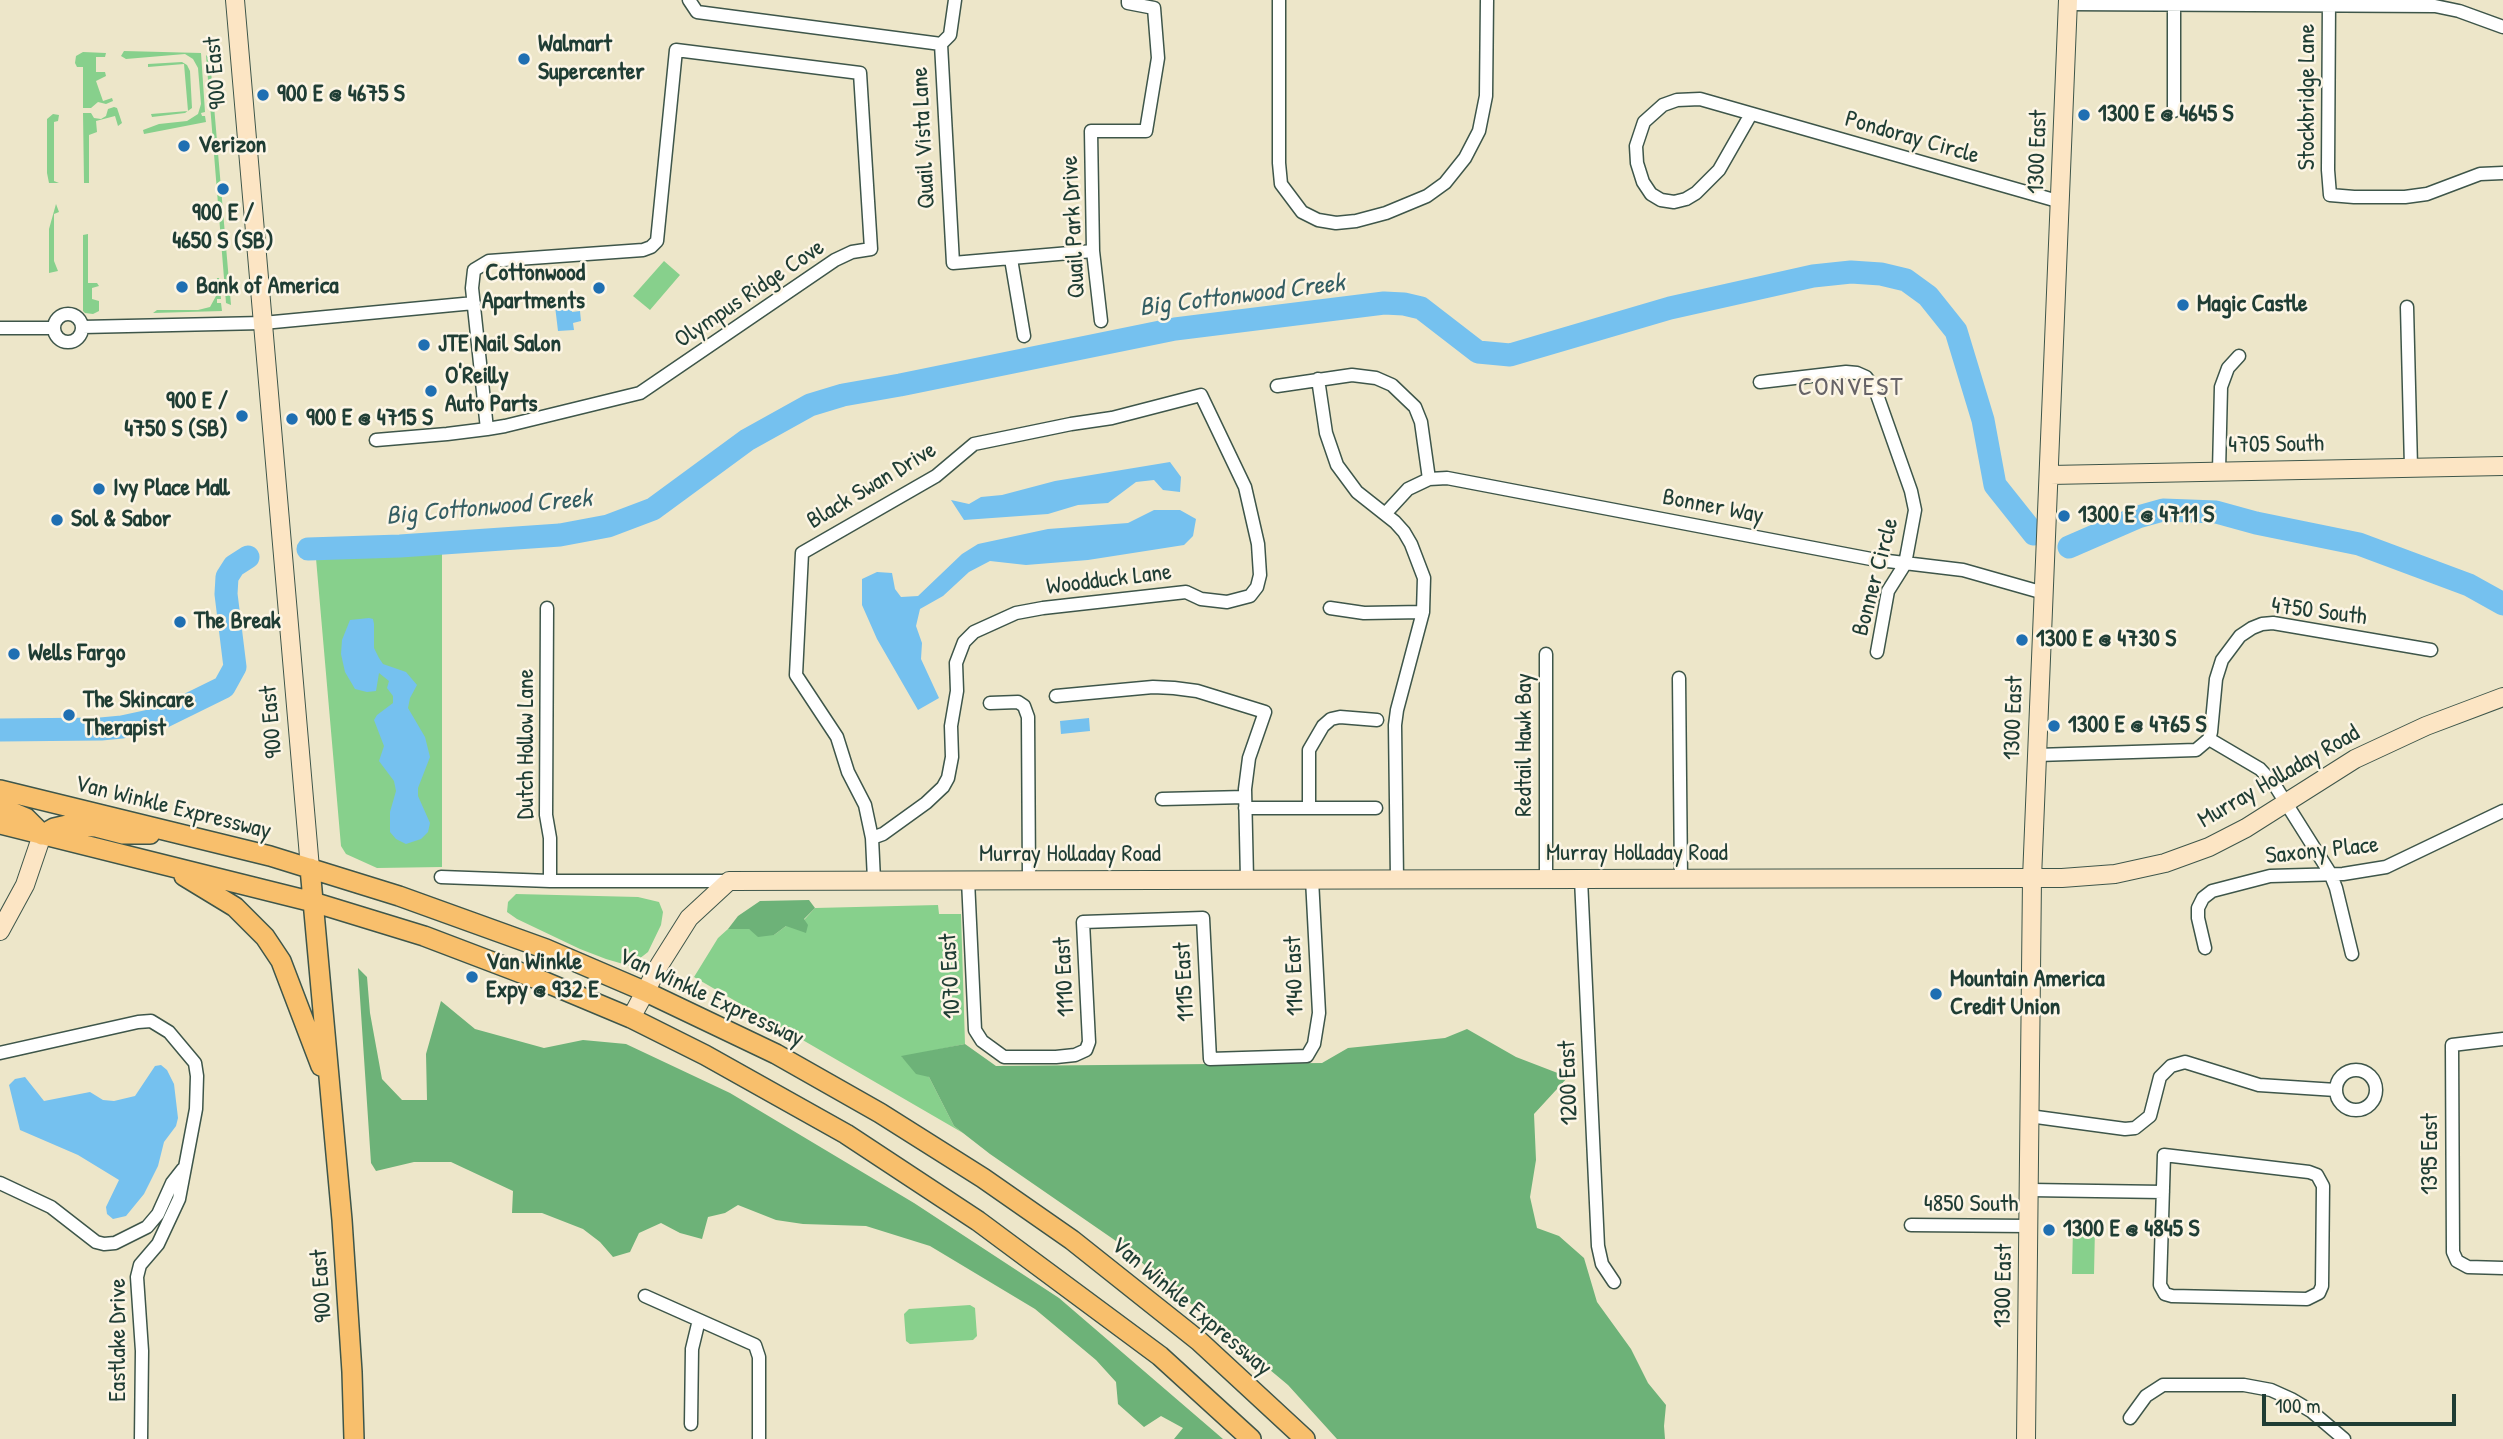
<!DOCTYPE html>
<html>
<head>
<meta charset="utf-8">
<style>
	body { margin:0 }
	#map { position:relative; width:2503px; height:1439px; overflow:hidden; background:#ede6c9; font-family:"Patrick Hand",sans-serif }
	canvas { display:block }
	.scale { position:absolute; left:2262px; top:1394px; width:194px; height:32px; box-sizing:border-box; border:4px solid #1f3d34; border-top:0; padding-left:9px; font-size:21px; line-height:24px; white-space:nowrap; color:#1f3d34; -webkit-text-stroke:5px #fcf5e5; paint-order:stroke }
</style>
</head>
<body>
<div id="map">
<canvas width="2503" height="1439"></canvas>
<div class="scale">100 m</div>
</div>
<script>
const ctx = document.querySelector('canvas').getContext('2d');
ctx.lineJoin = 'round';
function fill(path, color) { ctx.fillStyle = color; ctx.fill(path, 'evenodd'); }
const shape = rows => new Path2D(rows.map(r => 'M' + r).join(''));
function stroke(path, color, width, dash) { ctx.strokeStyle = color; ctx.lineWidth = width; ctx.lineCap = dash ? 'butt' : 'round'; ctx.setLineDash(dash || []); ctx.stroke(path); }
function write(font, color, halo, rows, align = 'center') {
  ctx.font = font + ' "Patrick Hand",sans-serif'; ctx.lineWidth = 5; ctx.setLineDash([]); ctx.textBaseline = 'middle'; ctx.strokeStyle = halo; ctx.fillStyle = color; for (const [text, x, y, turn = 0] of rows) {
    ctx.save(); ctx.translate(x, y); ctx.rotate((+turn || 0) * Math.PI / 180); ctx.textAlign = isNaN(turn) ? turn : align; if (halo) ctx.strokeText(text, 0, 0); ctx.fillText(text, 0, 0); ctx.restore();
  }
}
fill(shape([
	[124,51,201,53,205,112,201,113,202,116,205,116,206,122,144,134,143,130,159,124,187,121,198,114,201,104,198,68,193,59,185,54,126,59,121,56],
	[83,52,106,53,105,57,96,57,96,72,105,72,106,76,96,81,103,101,112,98,113,101,106,104,98,102,91,108,83,108,83,67,77,67,75,63,76,56],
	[206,55,210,59,231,305,226,303],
	[182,62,187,65,190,71,192,108,185,113,152,117,151,114,188,111,184,64,148,67,148,64],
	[114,107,117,108,122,123,118,126,115,116,96,121,97,132,89,135,89,183,84,183,83,113,91,113,94,118,101,119,106,116,108,109],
	[53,114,59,115,58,121,54,122,54,181,59,183,49,183,47,173,47,119],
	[56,204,59,212,54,214,54,261,58,271,49,273,49,229],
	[88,234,88,283,97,283,99,286,92,288,92,299,99,301,99,311,93,314,85,313,83,311,83,235],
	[664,261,680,275,650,310,633,296],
	[217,278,219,278,221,299,217,299,217,303,221,303,222,311,153,313,157,310,198,310,210,307,216,296],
	[442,544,442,867,377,868,346,854,341,846,315,547],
	[516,894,638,897,659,902,663,912,661,925,648,952,630,966,606,959,580,949,517,919,507,912,508,902],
	[938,905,939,914,961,914,965,1044,902,1057,929,1077,954,1126,963,1133,694,977,718,938,728,929,749,929,774,935,786,926,804,920,815,908],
	[2073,1228,2095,1228,2094,1274,2072,1274],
	[970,1305,975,1308,977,1336,973,1340,910,1344,906,1341,904,1314,909,1309]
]), '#87d08c');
fill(shape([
	[809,900,815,908,804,919,808,925,806,933,786,926,774,935,758,937,749,929,728,929,738,916,760,901],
	[358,968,367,977,370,1013,382,1079,402,1100,427,1100,426,1054,441,1001,475,1029,544,1048,583,1040,626,1044,730,1093,914,1203,1059,1298,1223,1439,1174,1439,1183,1428,1161,1416,1144,1427,1118,1404,1116,1382,1096,1360,1035,1309,930,1246,866,1226,803,1224,776,1220,738,1205,725,1213,708,1217,702,1239,680,1233,661,1223,639,1233,630,1252,613,1257,600,1242,583,1229,542,1213,512,1213,513,1191,451,1162,414,1162,376,1171,371,1163],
	[1467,1029,1516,1057,1568,1077,1534,1114,1536,1160,1530,1197,1537,1228,1559,1236,1584,1258,1597,1302,1631,1349,1648,1383,1666,1405,1664,1426,1665,1439,1337,1439,1288,1385,1116,1241,990,1154,954,1126,929,1077,916,1074,901,1056,965,1044,996,1066,1322,1063,1348,1048,1445,1038]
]), '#6db278');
fill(shape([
	[571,305,572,312,580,311,581,321,573,323,574,330,558,331,555,306],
	[1170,462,1181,477,1180,492,1163,490,1154,480,1136,482,1108,503,1078,505,1048,514,964,520,951,500,969,504,981,497,1002,495,1055,481],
	[1154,510,1180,510,1196,519,1193,536,1184,545,1088,560,1026,565,990,561,969,572,943,596,920,609,916,626,922,643,921,659,939,698,918,710,877,639,862,605,862,579,877,572,892,573,895,589,901,597,918,596,962,554,978,544,1048,529,1128,523],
	[369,618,373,619,374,624,374,648,379,658,383,664,406,672,417,685,410,698,408,708,425,737,430,757,418,788,418,796,430,823,428,832,421,839,406,844,396,839,390,832,390,812,396,791,394,781,379,761,384,746,374,720,377,715,393,703,393,696,387,688,389,681,379,673,376,691,367,692,355,689,345,672,341,654,342,640,350,620],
	[1089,718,1090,731,1061,734,1060,721],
	[161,1065,167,1070,174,1084,178,1118,176,1126,164,1142,158,1166,144,1194,126,1216,113,1219,107,1214,106,1207,119,1180,78,1155,20,1130,9,1085,15,1079,25,1077,44,1101,90,1092,103,1100,114,1101,135,1096,155,1066]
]), '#75c1ef');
stroke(shape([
	[2069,547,2138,517,2163,510,2216,512,2256,523,2359,544,2469,585,2503,604],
	[308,549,400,546,560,535,608,526,653,509,747,440,810,405,843,395,900,385,1175,329,1384,303,1404,304,1421,308,1478,352,1510,355,1670,308,1813,276,1851,272,1881,274,1906,280,1928,296,1956,331,1983,420,1995,485,2034,534],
	[0,730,101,729,122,727,159,719,224,687,235,667,226,594,227,577,234,566,248,557]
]), '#75c1ef', 23);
const street = shape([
	[689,0,697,12,941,44],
	[1279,0,1279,163,1281,184,1302,212,1318,220,1336,223,1356,221,1386,213,1427,196,1445,183,1465,158,1479,131,1486,96,1487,0],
	[2329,0,2328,170,2330,195,2354,197,2405,197,2427,194,2480,174,2503,173],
	[2068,4,2435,6,2459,11,2503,27],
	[941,44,953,263,1093,251],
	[941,44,950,35,955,0],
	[2174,111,2174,4],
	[1751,114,1719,170,1696,193,1686,199,1674,202,1661,200,1651,194,1643,182,1637,163,1636,146,1644,122,1663,105,1677,100,1700,99,2061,202],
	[1011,259,1024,336],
	[2407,307,2411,467],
	'54 328a14 14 0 1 1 28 0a14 14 0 1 1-28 0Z',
	[1101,321,1093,251,1091,131,1146,131,1158,58,1154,8,1128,3,1128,0],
	[82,327,263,323,474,303],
	[0,328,53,328],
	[1318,379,1326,433,1337,465,1357,492,1395,522,1404,532,1411,544,1424,578,1423,612,1397,710,1395,725,1397,879],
	[1760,382,1846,372,1857,373,1866,377,1875,389,1911,491,1915,510,1905,564,1888,591,1877,652],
	[1277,386,1352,375,1376,378,1392,385,1415,407,1421,422,1429,479],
	[376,440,447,434,487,429,505,426,640,393,835,260,852,252,871,249,860,73,676,50,657,241,651,247,643,250,489,261,474,270,472,288,487,429],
	[2219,471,2221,387,2228,368,2239,356],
	[1385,514,1408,489,1429,479,1447,478,1871,559,1963,570,2044,593],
	[547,608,546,815,550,838,550,881],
	[1330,608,1364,613,1423,612],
	[1546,654,1546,879],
	[1679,678,1681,879],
	[1056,696,1153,687,1174,688,1197,691,1265,712,1249,758,1245,789,1247,879],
	[990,703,1018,702,1024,706,1028,717,1029,880],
	[2209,739,2260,769,2274,784,2330,873,2336,888,2352,954],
	[2037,755,2196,750,2209,739,2211,732,2216,679,2222,660,2240,636,2252,628,2262,624,2273,623,2431,650],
	[1162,799,1245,797],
	[1245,808,1376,808],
	[1309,808,1309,750,1323,726,1331,719,1340,717,1377,720],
	[872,838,883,834,926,803,943,787,948,778,952,757,951,726,957,691,956,663,964,642,974,632,1016,613,1043,608,1186,592,1201,599,1227,602,1250,596,1257,587,1260,575,1258,544,1245,487,1201,395,1112,418,1071,424,974,444,936,476,802,553,796,675,837,737,848,772,865,805,872,838,874,880],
	[441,877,550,881,729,881],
	[1581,879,1598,1246,1602,1264,1614,1282],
	[968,880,975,1030,982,1041,1004,1057,1056,1057,1075,1055,1086,1050,1089,1042,1083,922,1203,918,1210,1059,1307,1056,1314,1044,1319,1013,1312,879],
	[2205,948,2198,918,2198,908,2203,898,2212,891,2270,876,2343,874,2386,867,2503,811],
	[2503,1039,2452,1045,2453,1252,2457,1261,2468,1267,2503,1268],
	[0,1053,138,1022,151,1021,169,1032,195,1063,197,1076,196,1109,179,1199,158,1244,140,1265,137,1277,142,1351,141,1439],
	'2336 1090a20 20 0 1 1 40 0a20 20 0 1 1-40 0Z',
	[2029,1116,2125,1129,2135,1128,2150,1116,2160,1077,2171,1066,2185,1062,2259,1085,2336,1090],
	[2164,1155,2309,1172,2317,1175,2323,1186,2322,1286,2319,1293,2307,1299,2172,1296,2165,1294,2160,1285,2164,1155],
	[0,1183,51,1207,96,1242,104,1244,115,1243,147,1227,158,1214,172,1183,183,1169],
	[2030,1190,2163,1192],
	[1911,1225,2030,1226],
	[645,1296,755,1345,759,1357,759,1439],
	[2130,1418,2146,1396,2163,1385,2244,1385,2271,1390,2291,1399,2311,1411,2344,1439],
	[691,1424,692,1349,699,1320]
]);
const secondary = shape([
	[235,0,310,868],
	[2050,475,2503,466],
	[0,931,25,885,42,835],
	[631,1018,660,964,689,918,729,881,2005,878,2062,878,2115,874,2165,863,2209,847,2246,828,2355,759,2426,726,2503,697],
	[2026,1439,2032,878,2068,0]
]);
const primary = shape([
	[0,790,270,856,399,896,546,949,644,991,776,1054,880,1113,983,1178,1072,1240,1199,1341,1305,1439],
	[0,807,26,818,39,831],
	[0,824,313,902,424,936,545,982,631,1018,705,1055,846,1134,978,1221,1160,1356,1251,1439],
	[42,835,54,828,67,825,96,827,123,834,150,834],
	[310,868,342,1220,352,1372,354,1439],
	[184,876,235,907,265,937,281,961,321,1066]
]);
stroke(street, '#3e564a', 15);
stroke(secondary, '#3e564a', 20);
stroke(primary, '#3e564a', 22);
stroke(street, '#fff', 12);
stroke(secondary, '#fce5c4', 18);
stroke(primary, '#f8bf6c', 19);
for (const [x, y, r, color] of [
	[524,59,7,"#1f6fb2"],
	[263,95,7,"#1f6fb2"],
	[2084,115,7,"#1f6fb2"],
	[184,146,7,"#1f6fb2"],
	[223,189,7,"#1f6fb2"],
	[182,287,7,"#1f6fb2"],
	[599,288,7,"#1f6fb2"],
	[2183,305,7,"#1f6fb2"],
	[424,345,7,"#1f6fb2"],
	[431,391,7,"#1f6fb2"],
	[242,416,7,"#1f6fb2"],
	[292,419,7,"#1f6fb2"],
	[99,489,7,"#1f6fb2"],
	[2064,516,7,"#1f6fb2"],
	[57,520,7,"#1f6fb2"],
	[180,622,7,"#1f6fb2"],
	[2022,640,7,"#1f6fb2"],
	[14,654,7,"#1f6fb2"],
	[69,715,7,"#1f6fb2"],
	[2054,726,7,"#1f6fb2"],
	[472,977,7,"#1f6fb2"],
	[1936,994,7,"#1f6fb2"],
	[2049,1230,7,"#1f6fb2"]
]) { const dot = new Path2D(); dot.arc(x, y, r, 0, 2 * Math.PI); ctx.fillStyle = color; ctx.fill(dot); stroke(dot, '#fcf5e5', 2.5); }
write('bold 24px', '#1f3d34', '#fcf5e5', [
	["Walmart",538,45],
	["Supercenter",538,73],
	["900 E @ 4675 S",277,95],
	["1300 E @ 4645 S",2098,115],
	["Verizon",198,146],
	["900 E /",223,214,"center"],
	["4650 S (SB)",223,242,"center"],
	["Cottonwood",585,274,"right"],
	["Apartments",585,302,"right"],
	["Bank of America",196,287],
	["Magic Castle",2197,305],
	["JTE Nail Salon",438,345],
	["O'Reilly",445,377],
	["Auto Parts",445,405],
	["900 E /",228,402,"right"],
	["4750 S (SB)",228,430,"right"],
	["900 E @ 4715 S",306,419],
	["Ivy Place Mall",113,489],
	["1300 E @ 4711 S",2078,516],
	["Sol & Sabor",71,520],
	["The Break",194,622],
	["1300 E @ 4730 S",2036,640],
	["Wells Fargo",28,654],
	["The Skincare",83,701],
	["Therapist",83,729],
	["1300 E @ 4765 S",2068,726],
	["Van Winkle",486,963],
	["Expy @ 932 E",486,991],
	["Mountain America",1950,980],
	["Credit Union",1950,1008],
	["1300 E @ 4845 S",2063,1230]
], 'left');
write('24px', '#1f3d34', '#fcf5e5', [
	["900 East",216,73,-95],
	["Stockbridge Lane",2308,97,-90],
	["Quail Vista Lane",924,138,-93],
	["Pondoray Circle",1912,138,16],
	["1300 East",2038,152,-88],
	["Quail Park Drive",1074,227,-93],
	["Olympus Ridge Cove",750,294,-34],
	["4705 South",2276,445,-1],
	["Black Swan Drive",872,486,-31],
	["Bonner Way",1713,507,11],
	["Bonner Circle",1876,577,-75],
	["Woodduck Lane",1109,580,-7],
	["4750 South",2319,612,7],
	["1300 East",2014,718,-88],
	["900 East",272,722,-95],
	["Dutch Hollow Lane",527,744,-90],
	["Redtail Hawk Bay",1525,745,-90],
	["Murray Holladay Road",2279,777,-30],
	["Van Winkle Expressway",173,808,14],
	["Saxony Place",2322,851,-6],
	["Murray Holladay Road",1637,854],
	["Murray Holladay Road",1070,855],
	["1070 East",951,976,-93],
	["1140 East",1295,976,-92],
	["1110 East",1065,977,-93],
	["1115 East",1185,982,-93],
	["Van Winkle Expressway",711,998,25],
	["1200 East",1569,1083,-92],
	["1395 East",2431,1154,-90],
	["4850 South",1971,1205],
	["900 East",322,1286,-94],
	["1300 East",2004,1286,-89],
	["Van Winkle Expressway",1191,1307,40],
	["Eastlake Drive",119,1340,-90]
]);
write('italic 26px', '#345e63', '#fcf5e5', [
	["Big Cottonwood Creek",1242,296,-7],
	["Big Cottonwood Creek",489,508,-5]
]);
ctx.letterSpacing = '2px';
write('26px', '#666367', '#fcf5e5', [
	["CONVEST",1851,388]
]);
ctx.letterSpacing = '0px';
</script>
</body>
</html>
